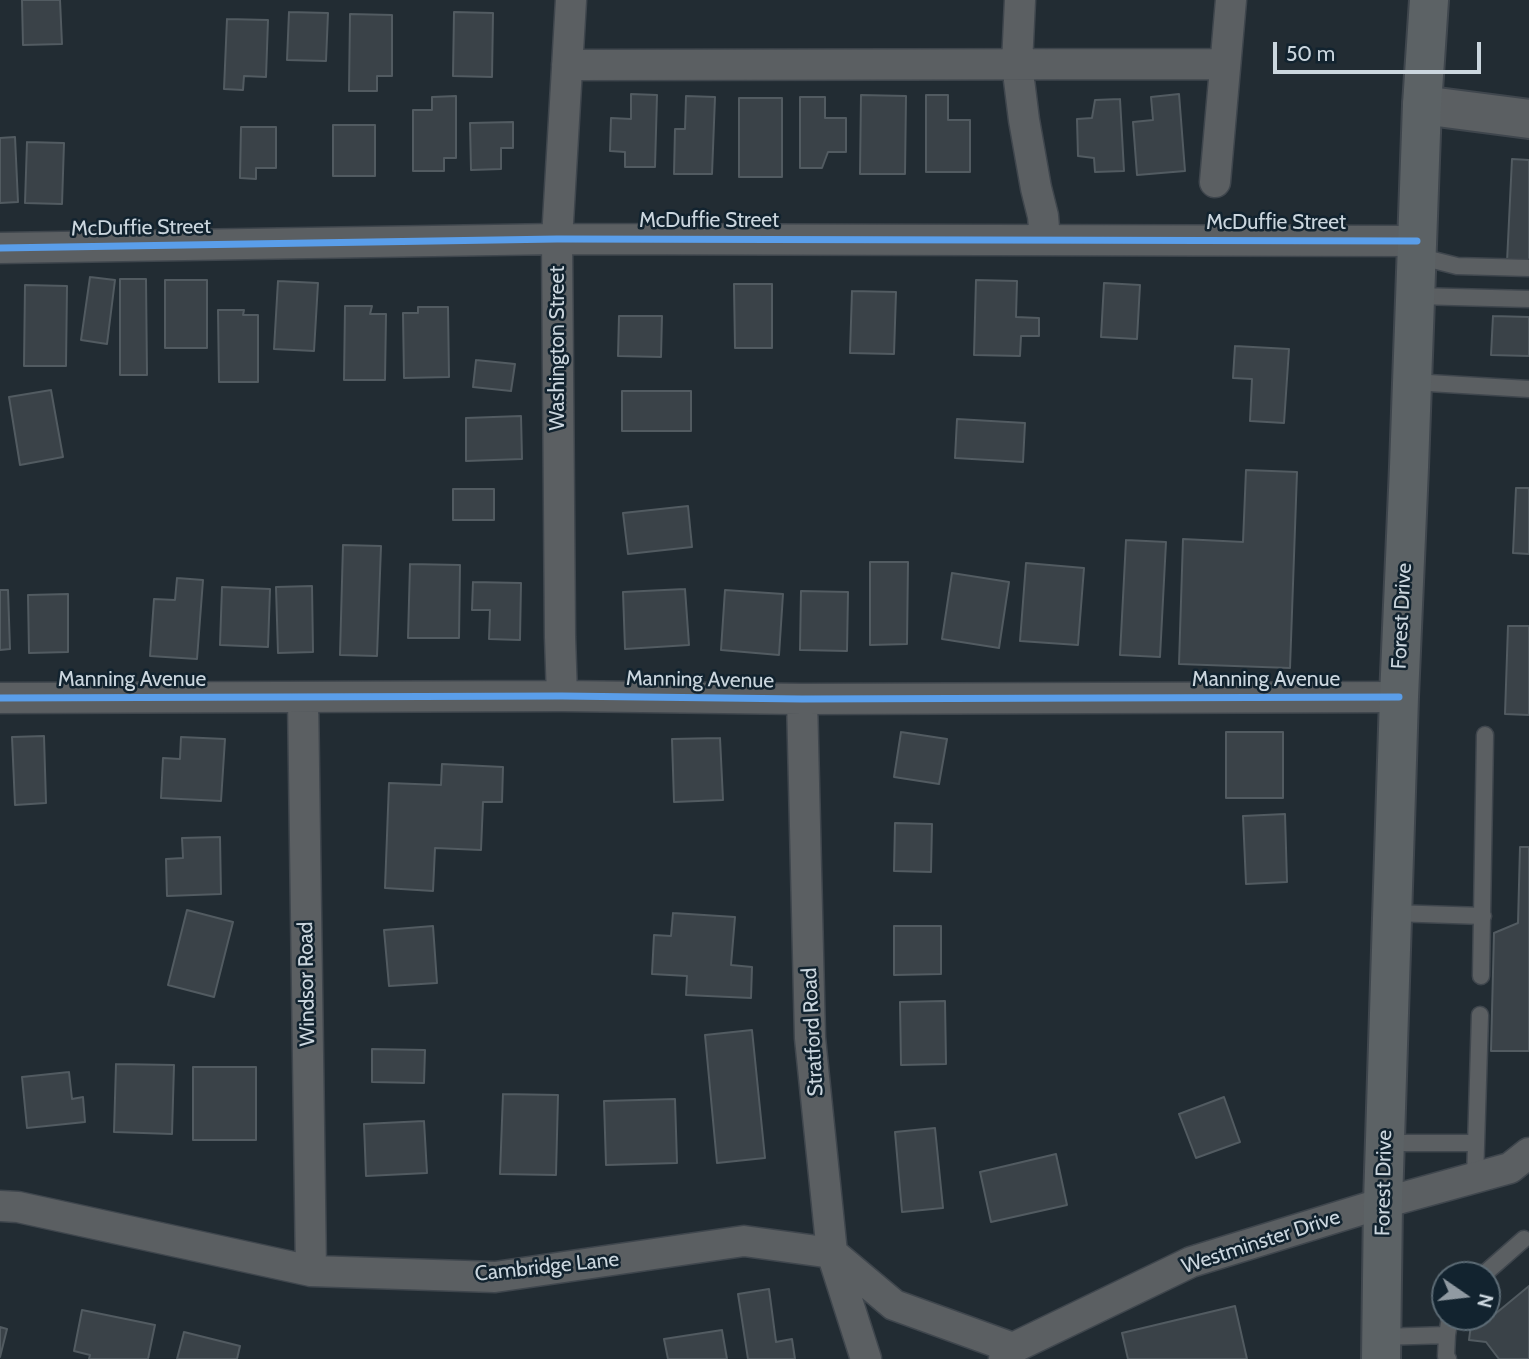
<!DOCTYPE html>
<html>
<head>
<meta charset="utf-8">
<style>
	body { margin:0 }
	#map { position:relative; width:1529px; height:1359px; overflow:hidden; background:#222c33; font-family:Cabin,sans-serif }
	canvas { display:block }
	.north { position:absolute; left:1431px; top:1261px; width:70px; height:70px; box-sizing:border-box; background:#12232f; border:2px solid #5c6b75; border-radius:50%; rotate:104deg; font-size:19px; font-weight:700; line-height:28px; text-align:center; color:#cbd6de }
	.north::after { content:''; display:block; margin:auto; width:24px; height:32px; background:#909aa2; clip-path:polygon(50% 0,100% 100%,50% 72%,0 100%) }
	.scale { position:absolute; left:1273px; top:42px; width:208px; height:32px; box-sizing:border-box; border:4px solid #cbd6de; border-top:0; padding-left:9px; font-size:21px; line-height:24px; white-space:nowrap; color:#cbd6de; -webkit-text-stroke:5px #12232f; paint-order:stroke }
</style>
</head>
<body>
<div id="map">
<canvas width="1529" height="1359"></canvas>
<div class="north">N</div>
<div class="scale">50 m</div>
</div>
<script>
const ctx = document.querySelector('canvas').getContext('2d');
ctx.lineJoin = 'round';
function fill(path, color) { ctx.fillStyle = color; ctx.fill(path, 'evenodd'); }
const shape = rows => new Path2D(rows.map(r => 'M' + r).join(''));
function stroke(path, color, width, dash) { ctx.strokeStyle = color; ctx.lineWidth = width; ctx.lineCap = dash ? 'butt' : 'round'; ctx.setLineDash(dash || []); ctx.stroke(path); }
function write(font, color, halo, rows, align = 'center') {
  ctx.font = font + ' Cabin,sans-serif'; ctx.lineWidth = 5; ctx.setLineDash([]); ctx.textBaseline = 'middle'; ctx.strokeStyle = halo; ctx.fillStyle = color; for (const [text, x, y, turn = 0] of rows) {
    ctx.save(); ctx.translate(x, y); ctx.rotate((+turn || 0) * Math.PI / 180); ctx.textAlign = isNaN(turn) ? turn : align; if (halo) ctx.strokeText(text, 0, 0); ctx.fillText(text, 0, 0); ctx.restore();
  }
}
const building = shape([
	[22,0,60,0,62,44,23,45,22,0],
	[289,12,328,13,326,61,287,60,289,12],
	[454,12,493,13,492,77,453,76,454,12],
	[350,14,392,15,392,76,377,76,377,91,349,91,350,14],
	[227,19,268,20,266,77,244,76,243,90,224,89,227,19],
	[631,94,657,95,655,167,625,167,625,152,610,151,611,118,631,119,631,94],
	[1179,94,1185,171,1137,175,1133,122,1153,120,1151,97,1179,94],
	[861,95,906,96,905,174,860,174,861,95],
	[926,95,948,95,948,120,970,120,970,172,926,172,926,95],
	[456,96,456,158,444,158,444,171,413,171,413,110,432,110,432,97,456,96],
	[686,96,715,97,712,174,674,174,675,129,685,129,686,96],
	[800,97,825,97,825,118,846,118,846,152,828,152,822,168,800,168,800,97],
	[739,98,782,98,782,177,739,177,739,98],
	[1120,99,1124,171,1095,172,1094,158,1078,156,1077,119,1092,118,1095,100,1120,99],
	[513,122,513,148,501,148,501,169,471,170,470,123,513,122],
	[333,125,375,125,375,176,333,176,333,125],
	[241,127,276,127,276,168,256,168,256,179,240,178,241,127],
	[15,137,18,202,0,203,0,138,15,137],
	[27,142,64,143,62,204,25,203,27,142],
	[1512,159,1529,160,1529,263,1507,262,1512,159],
	[90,277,115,280,107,344,81,340,90,277],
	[120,279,146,279,147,375,120,375,120,279],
	[165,280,207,280,207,348,165,348,165,280],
	[976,280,1017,281,1016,317,1039,318,1039,336,1021,336,1020,356,974,355,976,280],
	[278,281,318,283,314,351,274,349,278,281],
	[1104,283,1140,285,1137,339,1101,337,1104,283],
	[734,284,772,284,772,348,735,348,734,284],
	[25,285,67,286,66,366,24,366,25,285],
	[852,291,896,292,894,354,850,353,852,291],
	[345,306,372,306,370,314,386,314,385,380,344,380,345,306],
	[418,307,448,307,449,377,404,378,403,313,418,313,418,307],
	[218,310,244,310,243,315,258,315,258,382,219,382,218,310],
	[619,316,662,316,661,357,618,356,619,316],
	[1493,316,1529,317,1529,356,1491,355,1493,316],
	[1235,346,1289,349,1284,423,1250,421,1252,379,1233,378,1235,346],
	[476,360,515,364,511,391,473,387,476,360],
	[51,390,63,457,20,465,9,397,51,390],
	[622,391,691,391,691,431,622,431,622,391],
	[521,416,522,459,466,461,466,418,521,416],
	[957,419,1025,423,1023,462,955,458,957,419],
	[1246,470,1297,472,1290,668,1179,664,1183,539,1243,542,1246,470],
	[1516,488,1529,488,1529,554,1513,553,1516,488],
	[453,489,494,489,494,520,453,520,453,489],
	[688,506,692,547,628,554,623,513,688,506],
	[1126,540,1166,542,1160,657,1120,655,1126,540],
	[343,545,381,546,377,656,340,655,343,545],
	[870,562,908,562,907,644,870,645,870,562],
	[1026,563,1084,568,1078,645,1020,641,1026,563],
	[410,564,460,565,459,638,408,638,410,564],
	[952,573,1009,582,999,648,942,639,952,573],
	[177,578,203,580,197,659,150,656,154,599,175,600,177,578],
	[473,582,521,583,520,640,489,639,490,610,472,610,473,582],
	[312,586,313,652,278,653,276,587,312,586],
	[222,587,270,589,268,647,220,645,222,587],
	[685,589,689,645,625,649,623,592,685,589],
	[0,590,8,590,10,649,0,650,0,590],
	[725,590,783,594,779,655,721,650,725,590],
	[801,591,848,592,847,651,800,650,801,591],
	[68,594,68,652,29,653,28,595,68,594],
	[1508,626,1529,626,1529,715,1505,714,1508,626],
	[901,732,947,739,939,784,894,777,901,732],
	[1226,732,1283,732,1283,798,1226,798,1226,732],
	[44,736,46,803,15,805,12,737,44,736],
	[181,737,225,739,221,801,161,798,163,758,180,759,181,737],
	[720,738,723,800,674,802,672,739,720,738],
	[442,764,503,767,502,802,483,802,481,850,435,848,433,891,385,888,389,783,441,785,442,764],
	[1285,814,1287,882,1246,884,1243,816,1285,814],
	[895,823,932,824,931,872,894,871,895,823],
	[220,837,221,894,167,896,166,859,183,858,182,838,220,837],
	[1520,847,1529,847,1529,1051,1491,1051,1494,933,1518,923,1520,847],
	[187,910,233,922,214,997,168,985,187,910],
	[673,913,735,917,731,965,752,967,751,998,686,995,687,976,652,974,654,935,671,936,673,913],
	[433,926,437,983,389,986,384,930,433,926],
	[894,926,941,926,941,974,894,975,894,926],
	[945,1001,946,1064,901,1065,900,1002,945,1001],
	[752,1030,765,1158,717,1163,705,1035,752,1030],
	[372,1049,425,1050,424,1083,372,1082,372,1049],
	[116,1064,174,1065,172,1134,114,1132,116,1064],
	[193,1067,256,1067,256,1140,193,1140,193,1067],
	[69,1072,72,1099,83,1097,85,1122,27,1128,22,1077,69,1072],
	[503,1094,558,1095,556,1175,500,1174,503,1094],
	[1224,1097,1240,1142,1196,1158,1179,1114,1224,1097],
	[675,1099,677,1163,606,1165,604,1101,675,1099],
	[424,1121,427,1173,366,1176,364,1124,424,1121],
	[935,1128,943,1208,902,1212,895,1132,935,1128],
	[1056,1154,1067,1205,991,1222,980,1172,1056,1154],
	[1529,1286,1529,1359,1499,1359,1486,1342,1469,1340,1472,1317,1489,1319,1529,1286],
	[769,1289,776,1342,792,1339,795,1359,748,1359,738,1294,769,1289],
	[1235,1306,1247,1359,1128,1359,1122,1333,1235,1306],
	[82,1310,155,1325,148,1359,89,1359,90,1355,74,1351,82,1310],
	[0,1327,7,1329,0,1357,0,1327],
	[722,1330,727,1359,668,1359,664,1339,722,1330],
	[184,1332,240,1346,237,1359,177,1359,184,1332]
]);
fill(building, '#3a4248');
stroke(building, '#525b61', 2);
const service = shape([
	[1417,256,1457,266,1529,268],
	[1416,296,1529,299],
	[1412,382,1529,389],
	[1392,913,1483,916],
	[1481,976,1485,735],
	[1384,1143,1476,1143],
	[1475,1178,1480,1015],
	[1483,1275,1524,1239],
	[1447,1335,1446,1356,1448,1359],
	[1381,1337,1447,1335,1450,1317]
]);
const minor = shape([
	[1020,0,1017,64,1024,120,1036,188,1043,216,1045,240],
	[567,65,1225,64],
	[1215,182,1231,0],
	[0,248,557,239,1417,241],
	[562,696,560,637,557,239,571,0],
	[303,697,311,1271],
	[0,698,562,696,802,699,1399,697],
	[802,699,810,1038,832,1253,866,1359],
	[0,1206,18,1207,311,1271,495,1277,744,1241,832,1253,894,1305,1013,1348],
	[1004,1359,1013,1348,1191,1262,1383,1203,1510,1168,1529,1153]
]);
const tertiary = shape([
	[1422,105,1529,119]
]);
const secondary = shape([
	[1381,1359,1383,1203,1399,697,1409,467,1422,105,1429,0]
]);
stroke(service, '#3f464d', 19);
stroke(minor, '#3f464d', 33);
stroke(tertiary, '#3f464d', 42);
stroke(secondary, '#3f464d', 42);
stroke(service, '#5b5f62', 16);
stroke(minor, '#5b5f62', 30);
stroke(tertiary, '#5b5f62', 38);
stroke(secondary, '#5c6265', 38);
stroke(shape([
	[0,248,557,239,1417,241],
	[0,698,562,696,802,699,1399,697]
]), '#5a9eea', 7);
write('21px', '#cbd6de', '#12232f', [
	["McDuffie Street",709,221],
	["McDuffie Street",1276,223],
	["McDuffie Street",141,228,-1],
	["Washington Street",558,348,-90],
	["Forest Drive",1402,616,-87],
	["Manning Avenue",132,680],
	["Manning Avenue",700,680,1],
	["Manning Avenue",1266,680],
	["Windsor Road",307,984,-91],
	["Stratford Road",813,1032,-93],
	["Forest Drive",1384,1183,-89],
	["Westminster Drive",1261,1242,-18],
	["Cambridge Lane",547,1267,-6]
]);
</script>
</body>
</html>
